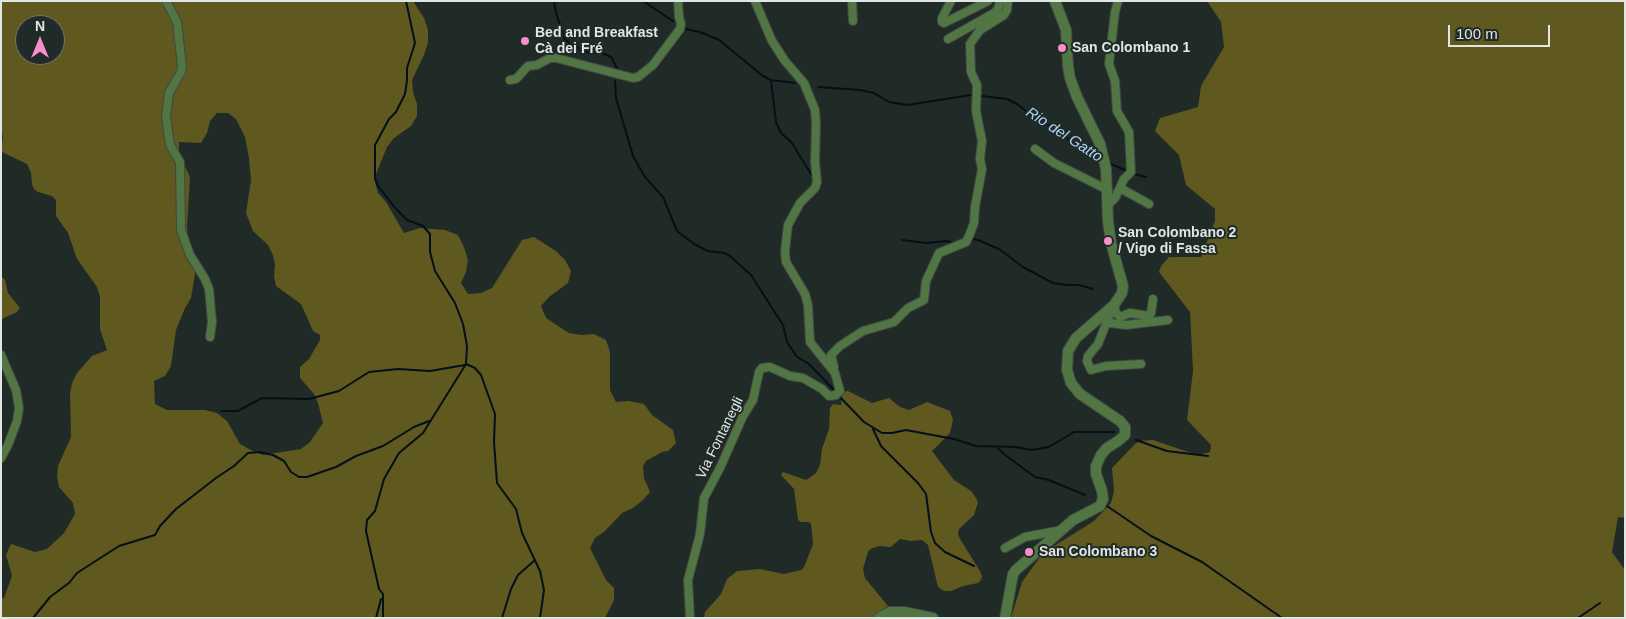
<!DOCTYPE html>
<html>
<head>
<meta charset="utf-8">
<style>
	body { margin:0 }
	#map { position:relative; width:1626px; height:619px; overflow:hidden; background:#202a27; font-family:Helvetica,sans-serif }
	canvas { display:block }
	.frame { position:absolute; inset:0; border:2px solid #dfe6e3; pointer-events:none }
	.north { position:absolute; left:15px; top:15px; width:50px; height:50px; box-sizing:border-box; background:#202a27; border:1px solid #6c7572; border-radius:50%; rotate:0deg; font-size:14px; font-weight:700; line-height:20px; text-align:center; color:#dfe6e3 }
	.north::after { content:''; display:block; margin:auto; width:18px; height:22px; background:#f98fc9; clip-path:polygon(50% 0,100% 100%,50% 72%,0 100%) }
	.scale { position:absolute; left:1448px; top:25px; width:102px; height:22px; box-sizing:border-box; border:2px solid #dfe6e3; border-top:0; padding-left:6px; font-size:15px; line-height:18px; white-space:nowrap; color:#dfe6e3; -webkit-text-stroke:4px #202a27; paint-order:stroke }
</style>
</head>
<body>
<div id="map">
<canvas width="1626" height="619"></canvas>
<div class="frame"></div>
<div class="north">N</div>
<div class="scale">100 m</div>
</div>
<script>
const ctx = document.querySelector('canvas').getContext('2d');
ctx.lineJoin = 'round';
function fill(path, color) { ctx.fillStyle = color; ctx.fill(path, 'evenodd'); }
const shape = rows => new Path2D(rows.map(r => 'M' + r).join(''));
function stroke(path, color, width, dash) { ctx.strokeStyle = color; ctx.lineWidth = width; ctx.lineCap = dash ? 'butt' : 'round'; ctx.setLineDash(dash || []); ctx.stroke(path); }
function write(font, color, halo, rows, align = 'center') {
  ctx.font = font + ' Helvetica,sans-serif'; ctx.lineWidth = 4; ctx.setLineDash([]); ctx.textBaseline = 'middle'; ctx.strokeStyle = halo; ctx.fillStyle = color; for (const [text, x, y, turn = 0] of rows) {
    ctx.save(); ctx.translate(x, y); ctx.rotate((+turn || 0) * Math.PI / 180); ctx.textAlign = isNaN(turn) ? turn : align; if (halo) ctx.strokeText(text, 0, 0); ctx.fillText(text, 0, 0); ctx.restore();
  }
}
fill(shape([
	[1,1,413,1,424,18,428,30,428,43,424,55,412,80,413,92,417,104,417,116,411,126,394,138,387,147,374,179,378,193,386,202,404,233,420,228,445,230,458,235,464,247,468,260,466,272,461,283,468,294,481,293,492,288,522,240,534,237,556,251,565,260,571,271,568,283,549,297,541,306,546,318,569,333,582,335,594,334,606,340,610,352,610,390,616,402,629,401,644,404,652,415,673,430,676,443,668,451,662,452,646,461,643,466,644,478,650,492,643,500,633,508,622,513,605,531,595,538,590,548,606,580,614,588,614,600,605,618,1,618,1,598,4,598,12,576,6,555,11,544,35,552,47,549,64,533,75,514,73,503,59,487,57,477,58,466,71,437,70,394,72,383,77,373,92,356,107,350,100,329,100,297,97,287,77,259,68,233,56,216,56,200,52,196,38,192,34,189,32,184,31,173,27,164,4,153,1,150,3,138,1,126],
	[25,25,55,25,55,55,25,55],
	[217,113,228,113,236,119,245,137,249,158,251,180,246,213,253,231,268,245,273,255,275,265,274,276,276,286,301,304,313,331,320,335,320,340,309,359,300,367,300,378,314,394,318,403,323,423,310,442,301,449,263,455,251,450,240,444,227,421,217,413,205,410,167,410,155,404,154,381,165,376,171,366,176,330,185,308,191,298,195,274,196,262,188,238,187,226,190,177,179,154,179,142,201,143,207,133,210,121],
	[1207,1,1625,1,1625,518,1618,517,1612,552,1625,570,1625,618,1011,618,1022,582,1043,553,1094,521,1111,503,1114,491,1112,468,1135,444,1140,441,1153,440,1197,455,1210,452,1211,445,1187,420,1193,371,1190,312,1159,272,1161,266,1169,257,1201,257,1215,221,1215,209,1186,185,1179,155,1155,131,1160,118,1198,107,1201,86,1224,47,1221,22],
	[1,276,5,280,8,293,20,308,17,312,2,319],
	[848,391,872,403,889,398,900,407,909,410,927,402,950,411,953,420,950,433,932,451,954,480,971,491,976,498,978,502,974,515,959,529,958,534,960,539,980,571,982,576,981,580,978,583,963,586,951,591,944,591,938,587,937,583,928,545,922,540,911,541,900,539,891,547,879,546,870,549,868,552,863,569,865,578,888,606,873,618,704,618,705,612,721,594,727,579,737,571,760,569,784,574,801,570,804,567,813,544,811,524,809,522,801,522,798,520,794,489,781,475,783,472,806,480,816,473,820,465,822,449,829,429,830,408,833,404,841,405,842,395,843,392]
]), '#5f581f');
stroke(shape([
	[554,1,556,13,565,39,570,44,589,53,602,53,611,57,618,70],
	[643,1,673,21],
	[685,29,700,32,719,40,763,76,771,80,795,83],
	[615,81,616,98,633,156,645,177,663,197,677,231,694,244,708,251,724,253,730,256,751,275,783,325,787,342,797,357,809,364,836,392],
	[771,81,776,122,781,133,792,143,814,179],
	[818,87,860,90,874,93,889,102,907,105,971,95],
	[982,96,1007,99,1017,104,1034,117,1059,131,1075,145,1100,158],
	[1109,163,1127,171],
	[1134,174,1146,177],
	[972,239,978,240,999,249,1023,267,1053,283,1066,285,1079,285,1093,289],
	[902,240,927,243,946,241,954,243],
	[466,364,475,368,481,375,495,414,494,442,497,483,516,509,522,533,540,571,544,590,540,618],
	[838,395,864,422,882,433,892,433,906,430,954,439,976,446,1016,447,1031,450,1049,447,1074,432,1114,432],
	[222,411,238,411,262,398,309,399,339,391,369,372,398,369,430,371,465,365],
	[873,429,881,446,918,483,926,494,931,532,935,543,945,552,974,566],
	[1136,440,1167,451,1208,456],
	[998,448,1005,455,1035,477,1049,480,1085,495],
	[1107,506,1151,536,1202,562,1282,618],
	[33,618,50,597,69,583,77,573,119,546,155,535,160,526,176,509,216,478,234,466,248,453,259,452,273,455,284,461,291,472,299,477,307,477,336,467,356,456,383,446,414,427,429,421],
	[376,618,381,599],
	[383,618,383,594,379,589,366,531,367,520,375,511,384,479,399,453,423,433,466,364,467,346,463,324,455,303,435,271,430,252,430,234,423,226,407,220,396,209,378,186,375,178,375,145,389,119,396,112,405,94,407,80,407,68,415,43,406,1],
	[502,618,511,589,518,575,535,560],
	[1578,618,1600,603]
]), '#040f18', 2);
const minor = shape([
	[166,1,177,22,182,66,181,72,169,93,166,117,170,145,180,162,181,230,190,255,205,279,209,289,212,322,210,337],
	[852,1,853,21],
	[951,1,942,18,942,22,944,23,988,1],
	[948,39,994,13,998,9,1000,1],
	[510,80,516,79,528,66,537,65,550,58,556,58,633,78,638,77,653,65,680,29,681,24,679,17,678,1],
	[1035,149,1054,163,1108,190],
	[1120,188,1149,204],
	[1108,205,1115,198,1124,179,1131,172,1129,132,1117,111,1115,81,1109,64,1115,12,1118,1],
	[1114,305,1116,313,1120,317,1130,313,1149,316,1151,313,1153,299],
	[1110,309,1110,314,1098,344,1088,356,1087,361,1091,370,1106,366,1141,364],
	[1108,319,1110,323,1126,325,1168,320],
	[1,355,16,390,19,408,17,421,8,445,1,458],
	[834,367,831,355,840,346,863,331,894,322,908,308,924,300,926,281,939,253,966,242,969,236,974,223,975,207,982,169,980,159,982,141,976,111,977,85,971,72,970,44,980,30,1004,15,1007,10,1008,1],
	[1005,548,1025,537,1062,530],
	[690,618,688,580,700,534,704,498,720,468,743,416,753,400,759,372,762,368,770,367,790,376,803,378,822,389,829,396,836,395,840,391,835,373,810,342,808,305,805,294,786,262,785,251,788,225,800,203,815,188,817,182,815,162,816,123,815,110,804,83,785,61,772,41,755,1]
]);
const tertiary = shape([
	[879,618,890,612,904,612,933,618],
	[1005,618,1013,574,1016,570,1073,520,1100,506,1103,499,1102,491,1096,474,1096,466,1101,455,1107,448,1118,441,1125,435,1125,427,1120,421,1080,394,1071,383,1067,370,1068,351,1076,338,1114,305,1122,293,1123,286,1111,243,1108,221,1106,169,1100,144,1077,97,1070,78,1068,66,1066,30,1055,1]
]);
stroke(minor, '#3f4845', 10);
stroke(tertiary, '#3f4845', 12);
stroke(minor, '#517543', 8);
stroke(tertiary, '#517543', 10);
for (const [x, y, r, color] of [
	[525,41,5,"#f98fc9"],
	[1062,48,5,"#f98fc9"],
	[1108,241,5,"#f98fc9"],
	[1029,552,5,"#f98fc9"]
]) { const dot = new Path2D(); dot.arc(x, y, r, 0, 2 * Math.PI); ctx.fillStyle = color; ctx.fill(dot); stroke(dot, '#202a27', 2); }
write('bold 14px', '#dfe6e3', '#202a27', [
	["Bed and Breakfast",535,33],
	["Cà dei Fré",535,49],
	["San Colombano 1",1072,48],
	["San Colombano 2",1118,233],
	["/ Vigo di Fassa",1118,249],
	["San Colombano 3",1039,552]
], 'left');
write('14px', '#dfe6e3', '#202a27', [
	["Via Fontanegli",720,438,-64]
]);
write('italic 15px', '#acd6f7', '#202a27', [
	["Rio del Gatto",1064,135,33]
]);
</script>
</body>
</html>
